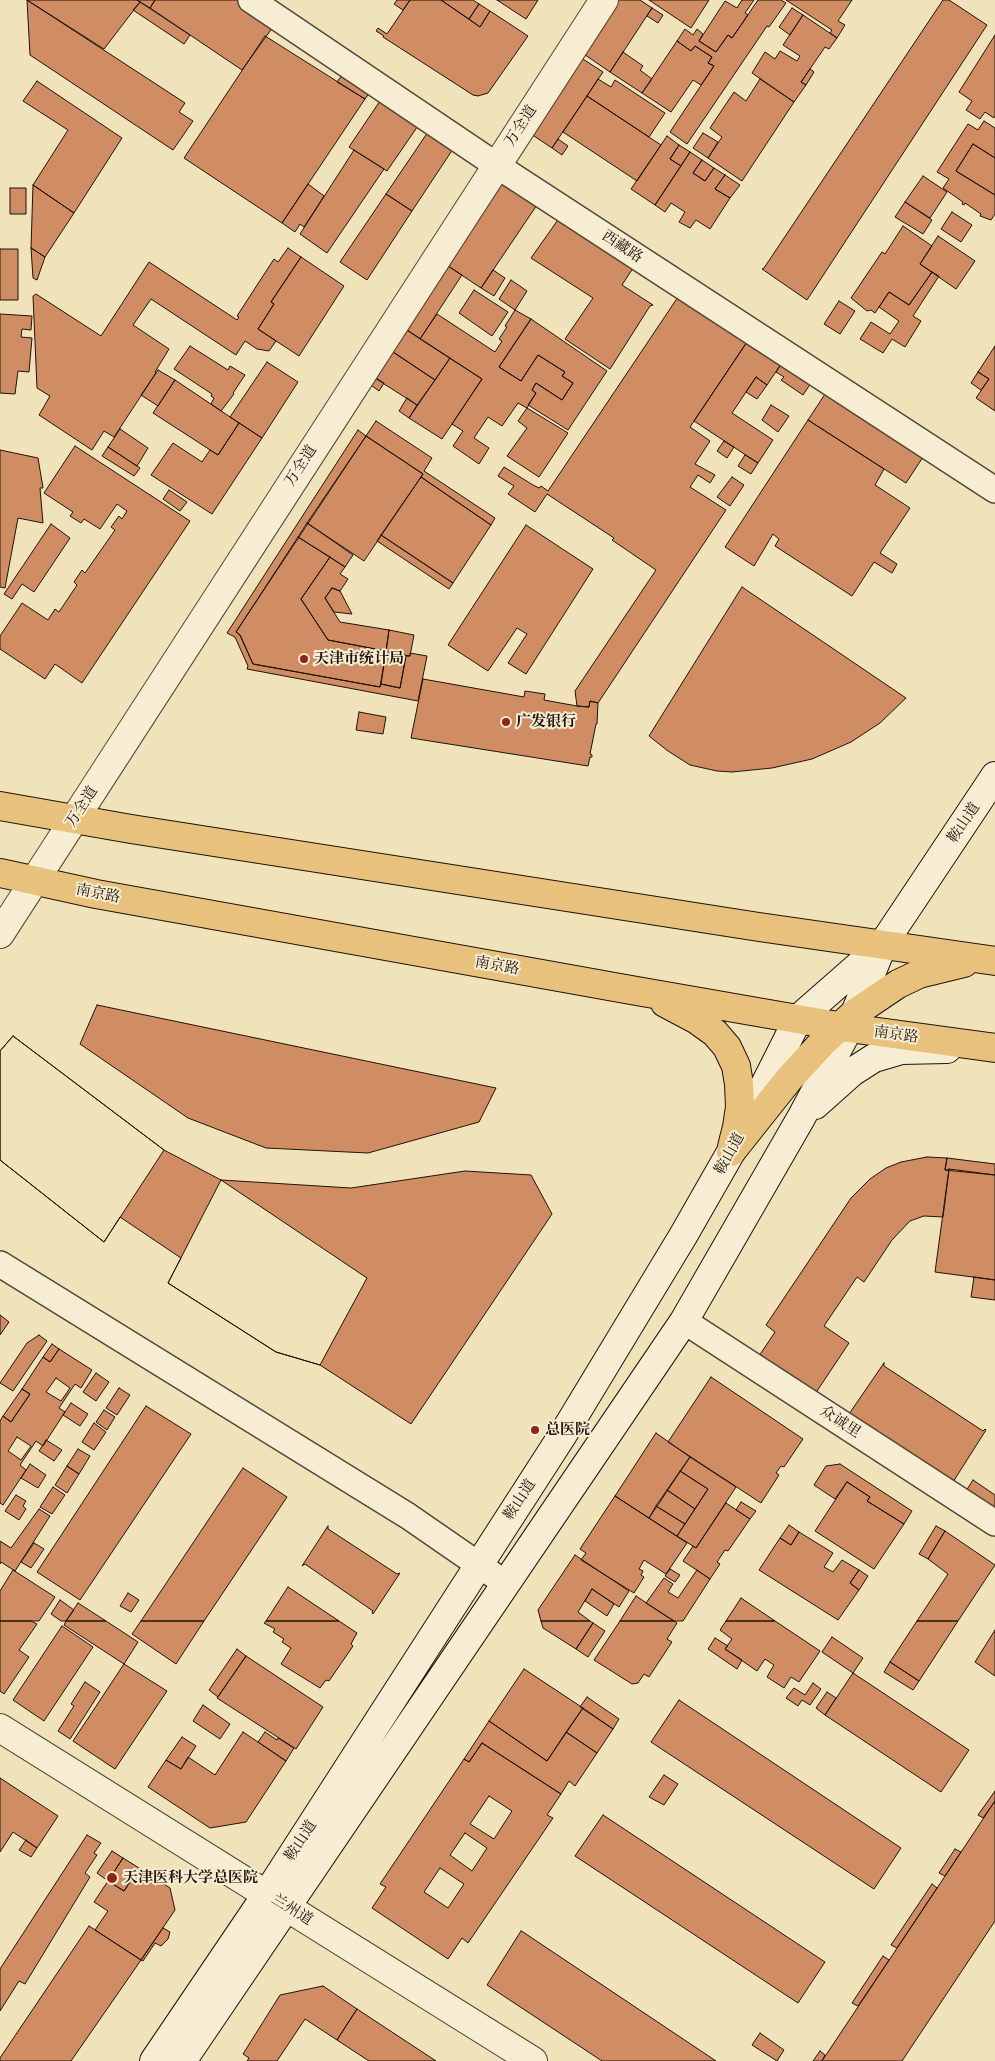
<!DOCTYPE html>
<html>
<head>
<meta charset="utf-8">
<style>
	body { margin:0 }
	canvas { display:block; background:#f1e3b9 }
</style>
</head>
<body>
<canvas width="995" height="2061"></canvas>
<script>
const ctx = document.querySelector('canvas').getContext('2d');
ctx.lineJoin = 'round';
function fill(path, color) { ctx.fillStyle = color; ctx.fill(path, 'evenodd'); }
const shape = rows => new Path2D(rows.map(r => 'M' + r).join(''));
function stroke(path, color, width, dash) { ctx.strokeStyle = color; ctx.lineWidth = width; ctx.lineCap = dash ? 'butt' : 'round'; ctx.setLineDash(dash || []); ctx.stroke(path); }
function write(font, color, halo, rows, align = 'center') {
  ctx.font = font + ' "Old Standard TT","Noto Serif SC",serif'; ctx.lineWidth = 4; ctx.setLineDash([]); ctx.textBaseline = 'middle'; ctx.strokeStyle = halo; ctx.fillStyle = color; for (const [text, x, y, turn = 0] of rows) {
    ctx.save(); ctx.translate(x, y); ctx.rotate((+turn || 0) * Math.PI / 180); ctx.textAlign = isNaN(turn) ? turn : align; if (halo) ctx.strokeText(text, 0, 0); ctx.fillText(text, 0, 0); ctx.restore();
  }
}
const building = shape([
	[27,0,185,103,179,112,193,121,173,150,30,55,27,0],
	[27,0,137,0,140,2,104,49,27,0],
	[137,0,155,0,150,8,137,0],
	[155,0,242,0,278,20,242,70,150,8,155,0],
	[397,0,410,0,403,10,394,4,397,0],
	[410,0,441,0,480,27,490,11,528,36,488,93,478,96,473,95,383,37,384,36,376,31,378,28,387,34,410,0],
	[441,0,473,0,479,4,469,19,441,0],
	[497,0,538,0,526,19,497,0],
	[611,0,640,0,652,8,610,72,578,50,611,0],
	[649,0,709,0,691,28,649,0],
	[742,0,754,0,745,13,748,15,732,38,728,35,716,52,699,41,725,1,737,8,742,0],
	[758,0,781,0,786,3,769,27,767,26,687,144,670,132,714,66,708,63,712,57,695,46,691,51,677,41,685,29,693,35,697,29,703,34,699,41,716,52,728,35,732,38,758,0],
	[786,0,852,0,838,21,845,25,837,38,830,33,832,30,786,0],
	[943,0,949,0,987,25,807,300,762,269,764,268,943,0],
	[140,2,190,35,184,44,133,10,140,2],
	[479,4,490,11,480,27,469,19,479,4],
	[652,8,663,15,658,23,647,16,652,8],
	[792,8,803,15,790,35,779,27,792,8],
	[803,15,837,38,829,49,825,47,801,82,806,85,794,102,752,73,765,52,775,59,780,51,797,61,800,56,783,45,803,15],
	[995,35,995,116,994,118,985,112,980,119,966,110,972,101,959,92,995,35],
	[265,36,365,99,282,223,184,158,265,36],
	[677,41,691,51,695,46,712,57,708,63,714,66,701,85,693,80,671,112,642,93,677,41],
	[623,52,643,66,640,70,652,79,642,93,610,72,623,52],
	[575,54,603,72,552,148,528,132,575,54],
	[810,69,814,72,806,85,801,82,810,69],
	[345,71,372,89,365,99,337,82,345,71],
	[598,79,611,87,615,80,665,113,649,137,587,96,598,79],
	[760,79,794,102,742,181,708,158,722,137,710,128,734,92,746,101,760,79],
	[37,81,122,138,74,213,33,185,68,130,23,101,37,81],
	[384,95,422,120,387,171,349,147,384,95],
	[587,96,661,145,637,181,563,132,587,96],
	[984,121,995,128,995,158,973,144,956,171,995,195,995,214,991,220,980,216,981,214,965,203,964,205,962,204,963,202,943,188,949,179,937,172,968,124,978,130,984,121],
	[432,126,455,146,412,211,386,194,432,126],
	[703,133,718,142,708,158,693,148,703,133],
	[667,136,679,145,670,159,681,166,655,205,631,189,667,136],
	[558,139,568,146,562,155,552,148,558,139],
	[973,144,995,158,995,195,956,171,973,144],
	[679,145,690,152,681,166,670,159,679,145],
	[354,150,384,169,327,253,300,234,354,150],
	[690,152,702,160,693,173,705,181,714,168,725,175,715,189,730,198,710,229,696,220,690,228,679,222,685,212,671,203,665,212,655,205,690,152],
	[702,160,714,168,705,181,693,173,702,160],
	[497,174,543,196,481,288,439,260,497,174],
	[725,175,740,185,730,198,715,189,725,175],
	[923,176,947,192,930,218,905,202,923,176],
	[308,184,324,196,304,227,300,224,295,232,282,223,308,184],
	[33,185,74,213,45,257,31,248,33,185],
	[10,188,26,188,26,214,10,214,10,188],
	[386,194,412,211,367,280,340,262,386,194],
	[905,202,932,220,923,234,895,217,905,202],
	[952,212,972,225,961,242,941,229,952,212],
	[560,217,635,265,622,285,653,305,650,306,610,369,565,339,593,298,531,258,560,217],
	[903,226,932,246,920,264,932,272,909,305,889,292,875,313,871,310,867,311,851,298,882,252,885,254,903,226],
	[938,236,975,261,956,289,920,264,938,236],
	[31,248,45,257,37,280,33,278,31,248],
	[288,248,301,257,271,302,274,304,258,329,276,341,269,351,257,349,245,341,236,355,151,299,133,325,169,349,155,372,156,373,114,437,104,431,92,450,39,415,50,396,37,388,33,296,36,294,101,336,149,262,237,320,239,317,237,316,274,259,278,262,288,248],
	[0,249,18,249,18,300,0,300,0,249],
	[301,257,344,286,299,356,258,329,274,304,271,302,301,257],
	[439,260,462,275,420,339,398,324,439,260],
	[493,270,505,278,494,296,481,288,493,270],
	[932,272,939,276,913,316,921,321,905,347,892,339,883,353,860,339,871,322,890,334,899,321,879,307,889,292,909,305,932,272],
	[511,280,527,291,515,310,499,299,511,280],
	[474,290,508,312,492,336,459,313,474,290],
	[682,291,751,336,690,427,710,441,695,464,715,475,710,483,698,475,690,487,726,510,598,703,590,701,589,707,577,706,575,691,656,570,612,540,614,538,547,494,535,512,508,494,514,486,498,476,504,467,533,485,539,488,541,486,548,491,682,291],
	[839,301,855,311,840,334,824,324,839,301],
	[515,310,531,319,499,367,521,381,538,355,565,372,562,376,573,383,562,400,536,383,532,390,536,393,527,408,518,403,502,426,488,417,474,438,489,448,479,464,453,446,463,431,452,424,482,379,420,339,437,314,495,352,502,341,499,339,507,327,505,326,515,310],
	[0,314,32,316,31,330,22,329,21,337,32,338,29,372,18,371,15,394,0,393,0,314],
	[531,319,607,371,568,430,528,405,536,393,532,390,536,383,562,400,573,383,562,376,565,372,538,355,521,381,499,367,531,319],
	[398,324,450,358,435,380,384,346,398,324],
	[751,336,785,358,767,385,756,377,732,413,773,440,758,463,694,421,751,336],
	[190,346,228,370,230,366,245,375,233,393,234,394,221,411,211,404,214,398,211,396,212,394,174,369,190,346],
	[384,346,435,380,417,405,367,373,384,346],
	[995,346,995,411,976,398,989,379,978,372,995,346],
	[450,358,482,379,442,439,409,418,450,358],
	[785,358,815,377,803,395,781,380,784,377,776,372,785,358],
	[267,362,298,382,262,438,230,417,267,362],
	[158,370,175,380,158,406,141,395,158,370],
	[978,372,989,379,981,390,971,383,978,372],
	[368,373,384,383,379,391,364,380,368,373],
	[756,377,767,385,757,399,746,392,756,377],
	[175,380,239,423,218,455,153,413,175,380],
	[829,388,927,451,906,483,808,420,829,388],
	[407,398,417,405,409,418,399,411,407,398],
	[771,405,789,416,778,432,762,420,771,405],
	[527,408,568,433,539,477,507,456,527,428,518,421,527,408],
	[808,420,884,469,875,485,910,508,880,553,897,564,892,573,874,562,852,596,775,546,779,539,773,534,754,566,725,547,808,420],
	[376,421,432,458,424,471,495,518,491,525,421,477,423,474,366,436,376,421],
	[239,423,262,438,212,514,151,475,173,443,202,462,210,450,218,455,239,423],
	[120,429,148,448,137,466,108,447,120,429],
	[358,430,366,436,236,632,240,635,253,664,380,687,381,684,400,688,406,656,410,656,410,653,427,656,418,701,247,669,248,666,235,637,227,633,358,430],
	[366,436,423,474,364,561,307,523,366,436],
	[724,441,734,447,727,458,717,451,724,441],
	[75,446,190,521,82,683,55,664,45,679,0,649,0,636,22,603,48,620,55,609,59,612,77,585,74,582,82,570,85,573,115,530,111,527,119,516,122,519,127,511,117,504,100,529,84,519,81,523,70,516,73,512,44,493,75,446],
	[108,447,140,468,134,476,102,456,108,447],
	[0,450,38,458,43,488,40,488,43,523,18,518,5,588,0,587,0,450],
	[745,455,758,463,751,474,738,466,745,455],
	[421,477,491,525,453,583,381,535,421,477],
	[732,477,744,485,730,506,717,497,732,477],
	[169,490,187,502,180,511,163,499,169,490],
	[307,523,353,555,345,567,298,537,307,523],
	[51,524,70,538,34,592,22,584,12,599,4,594,51,524],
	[526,525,593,569,526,674,508,663,527,634,517,628,488,671,448,645,526,525],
	[381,535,453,583,449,589,377,541,381,535],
	[298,537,330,557,301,599,328,640,386,651,380,687,253,664,240,635,236,632,298,537],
	[330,557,345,567,340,574,348,579,340,591,332,588,325,598,340,622,389,630,386,651,328,640,301,599,330,557],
	[742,587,906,698,880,723,851,742,812,759,772,768,732,772,717,771,690,765,668,751,649,736,742,587],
	[332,588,340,591,352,614,334,612,325,598,332,588],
	[389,630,414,635,410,656,386,652,389,630],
	[386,652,406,656,400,688,381,684,386,652],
	[423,679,524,697,525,691,545,694,544,700,577,706,589,707,590,701,598,703,597,724,596,724,590,754,592,755,592,757,590,757,588,766,411,738,423,679],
	[359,712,386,717,383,734,356,730,359,712],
	[97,1005,496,1088,479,1122,368,1153,266,1148,188,1118,80,1044,97,1005],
	[13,1036,164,1150,104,1242,0,1160,0,1051,13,1036],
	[13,1036,164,1150,221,1180,351,1188,465,1171,531,1175,552,1214,411,1424,320,1365,276,1352,168,1283,181,1258,120,1217,104,1242,0,1160,0,1051,13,1036],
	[927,1157,947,1158,945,1170,949,1170,943,1217,924,1216,910,1221,892,1240,864,1282,857,1277,824,1326,849,1343,815,1394,759,1356,775,1332,766,1325,851,1198,870,1179,886,1168,901,1162,927,1157],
	[947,1158,995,1164,995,1175,945,1170,947,1158],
	[949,1169,995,1175,995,1280,935,1272,949,1169],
	[221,1180,367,1278,320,1365,276,1352,168,1283,221,1180],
	[974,1277,995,1280,995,1300,971,1297,974,1277],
	[0,1315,9,1322,0,1335,0,1315],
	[39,1335,47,1341,13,1391,0,1383,27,1343,39,1335],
	[52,1344,59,1349,50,1362,43,1357,52,1344],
	[59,1349,92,1370,81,1388,75,1384,59,1408,65,1412,43,1446,36,1441,20,1465,26,1470,3,1505,0,1503,0,1421,3,1416,11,1422,30,1394,22,1389,43,1357,50,1362,59,1349],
	[884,1363,884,1366,983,1431,985,1429,986,1430,953,1482,849,1414,884,1363],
	[96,1373,109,1382,96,1401,83,1392,96,1373],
	[711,1377,803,1439,784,1467,781,1466,776,1473,779,1475,761,1503,668,1442,711,1377],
	[56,1378,70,1388,61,1401,46,1392,56,1378],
	[119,1388,130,1395,117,1415,106,1408,119,1388],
	[22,1389,30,1394,11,1422,3,1416,22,1389],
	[71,1403,88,1414,80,1426,63,1415,71,1403],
	[146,1406,191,1434,80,1600,37,1572,146,1406],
	[104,1410,115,1417,107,1430,96,1422,104,1410],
	[94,1423,106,1432,94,1450,82,1442,94,1423],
	[656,1433,690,1457,649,1518,615,1496,656,1433],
	[17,1437,31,1446,21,1460,8,1451,17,1437],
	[46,1440,62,1450,54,1461,39,1451,46,1440],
	[78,1449,90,1456,79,1474,67,1466,78,1449],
	[690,1457,736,1487,696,1548,677,1536,708,1489,680,1471,690,1457],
	[30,1464,46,1475,38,1488,21,1478,30,1464],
	[840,1464,912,1511,904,1524,867,1501,870,1497,847,1482,835,1499,814,1485,826,1466,840,1464],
	[67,1466,79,1474,67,1493,55,1485,67,1466],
	[243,1468,287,1497,204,1621,141,1621,243,1468],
	[680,1471,708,1489,695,1509,667,1490,680,1471],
	[973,1480,995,1495,995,1510,966,1491,973,1480],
	[847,1482,870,1497,867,1501,904,1524,874,1569,815,1531,847,1482],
	[53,1487,65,1495,52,1514,40,1507,53,1487],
	[667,1490,695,1509,685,1524,656,1506,667,1490],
	[16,1495,26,1501,23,1506,26,1509,19,1520,5,1511,16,1495],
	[615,1496,687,1543,666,1574,644,1560,639,1569,643,1571,641,1575,644,1577,634,1593,581,1560,586,1553,580,1549,615,1496],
	[741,1502,756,1511,750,1519,736,1510,741,1502],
	[726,1503,750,1519,728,1551,725,1550,717,1562,720,1564,710,1579,683,1561,693,1546,696,1548,726,1503],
	[656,1506,685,1524,677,1536,649,1518,656,1506],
	[39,1509,50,1516,15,1571,1,1562,0,1564,0,1541,11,1548,39,1509],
	[789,1525,799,1532,791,1545,780,1538,789,1525],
	[328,1526,328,1529,397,1574,400,1573,373,1614,372,1612,373,1611,305,1564,302,1566,328,1526],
	[936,1526,945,1531,928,1559,919,1554,936,1526],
	[945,1531,995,1565,958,1621,917,1621,948,1574,928,1559,945,1531],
	[799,1532,833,1553,824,1567,833,1572,842,1560,859,1570,850,1583,859,1590,838,1620,759,1570,780,1538,791,1545,799,1532],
	[34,1543,44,1549,31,1568,21,1562,34,1543],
	[575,1555,629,1591,619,1607,592,1589,578,1612,590,1621,541,1621,538,1610,575,1555],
	[670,1569,680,1575,675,1582,665,1576,670,1569],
	[13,1570,55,1597,39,1621,0,1621,0,1591,13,1570],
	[697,1570,710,1579,683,1621,674,1621,646,1603,664,1578,673,1584,668,1592,678,1598,697,1570],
	[859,1570,868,1576,859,1590,850,1583,859,1570],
	[288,1587,339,1621,266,1621,288,1587],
	[592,1589,614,1604,607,1616,585,1601,592,1589],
	[128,1593,139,1600,131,1612,120,1606,128,1593],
	[636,1596,666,1616,674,1621,620,1621,636,1596],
	[741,1598,775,1621,726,1621,741,1598],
	[60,1600,74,1610,66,1621,61,1621,51,1614,60,1600],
	[78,1603,106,1621,66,1621,78,1603],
	[0,1621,31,1621,37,1624,19,1650,29,1657,4,1694,0,1691,0,1621],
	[66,1621,106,1621,138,1642,124,1664,64,1625,66,1621],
	[141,1621,204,1621,176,1664,132,1634,141,1621],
	[266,1621,339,1621,357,1633,351,1644,353,1646,329,1681,326,1680,320,1688,281,1664,291,1648,282,1642,284,1639,273,1632,275,1629,264,1623,266,1621],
	[541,1621,590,1621,593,1623,576,1649,543,1628,541,1621],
	[620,1621,674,1621,677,1623,667,1639,672,1642,649,1677,644,1674,638,1683,632,1684,594,1660,620,1621],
	[726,1621,775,1621,820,1651,799,1682,791,1677,784,1688,767,1677,774,1665,765,1659,757,1671,725,1649,732,1639,720,1630,726,1621],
	[917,1621,958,1621,919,1681,890,1662,917,1621],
	[593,1623,605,1631,588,1657,576,1649,593,1623],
	[62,1626,93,1647,44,1721,13,1700,62,1626],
	[995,1630,995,1676,975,1662,995,1630],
	[832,1637,863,1658,853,1673,822,1652,832,1637],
	[715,1638,728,1646,725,1649,742,1660,737,1669,708,1649,715,1638],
	[237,1649,246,1656,218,1697,209,1690,237,1649],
	[246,1656,323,1707,296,1749,217,1698,246,1656],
	[890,1662,919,1681,913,1690,884,1672,890,1662],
	[124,1664,167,1691,115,1769,73,1741,124,1664],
	[524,1669,583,1708,547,1761,489,1721,524,1669],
	[853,1673,969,1750,941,1792,825,1715,853,1673],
	[85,1682,100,1692,70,1739,58,1731,74,1706,71,1704,85,1682],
	[813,1683,821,1689,810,1705,802,1700,798,1706,786,1698,794,1688,805,1695,813,1683],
	[827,1692,836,1698,825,1715,816,1708,827,1692],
	[587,1697,619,1719,613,1729,580,1707,587,1697],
	[679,1700,901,1848,874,1889,651,1742,679,1700],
	[203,1705,230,1724,220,1739,193,1721,203,1705],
	[583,1708,613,1729,597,1753,566,1732,583,1708],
	[489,1721,547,1761,566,1732,597,1753,575,1786,569,1781,561,1794,482,1743,469,1762,464,1759,489,1721],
	[243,1732,286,1761,246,1822,210,1828,148,1787,166,1760,181,1769,188,1757,215,1775,243,1732],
	[265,1732,277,1740,278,1738,294,1748,286,1761,258,1742,265,1732],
	[182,1737,196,1746,181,1769,166,1760,182,1737],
	[482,1743,561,1794,547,1815,553,1818,468,1943,462,1938,448,1959,372,1908,386,1887,380,1884,464,1759,469,1762,482,1743],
	[664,1775,678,1784,664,1805,649,1797,664,1775],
	[0,1778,58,1816,37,1848,13,1832,0,1852,0,1778],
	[995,1791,995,1801,983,1818,978,1815,995,1791],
	[489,1796,512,1811,494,1839,470,1824,489,1796],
	[995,1801,995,1921,902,2061,822,2061,995,1801],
	[603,1815,825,1962,798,2003,575,1856,603,1815],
	[465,1833,487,1848,472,1871,450,1855,465,1833],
	[87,1835,101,1843,94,1853,97,1855,85,1873,90,1877,25,1984,19,1981,0,2011,0,1969,87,1835],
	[26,1840,37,1848,31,1857,19,1850,26,1840],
	[955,1849,961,1852,945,1876,939,1873,955,1849],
	[112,1851,123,1858,108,1881,97,1873,112,1851],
	[123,1858,139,1868,124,1891,108,1881,123,1858],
	[139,1868,170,1888,175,1910,141,1960,95,1930,108,1911,94,1902,108,1881,124,1891,139,1868],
	[440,1868,464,1884,448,1908,424,1892,440,1868],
	[932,1884,937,1888,897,1948,891,1945,932,1884],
	[89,1926,141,1960,71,2061,0,2061,0,2058,89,1926],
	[163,1928,170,1932,168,1939,161,1946,155,1943,143,1961,141,1960,163,1928],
	[521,1931,523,1932,716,2061,602,2061,487,1985,521,1931],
	[883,1956,889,1960,858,2006,852,2003,883,1956],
	[323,1986,357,2009,337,2040,305,2019,277,2061,247,2061,249,2058,243,2054,280,1995,323,1986],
	[357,2009,436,2061,369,2061,337,2040,357,2009],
	[760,2033,784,2050,777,2061,752,2045,760,2033],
	[820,2051,825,2055,822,2061,813,2061,820,2051]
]);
fill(building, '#d08d63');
stroke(building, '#21120c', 1);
const minor = shape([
	[251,0,496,165,995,490],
	[0,1264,408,1516,505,1583],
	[684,1321,995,1523]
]);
const tertiary = shape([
	[0,934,604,0],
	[0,1728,533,2061]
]);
const secondary = shape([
	[815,1105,852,1072,874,1058,901,1050,947,1049],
	[154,2061,267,1894,562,1436,683,1236,731,1152,798,1019,879,948],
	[182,2061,684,1321,801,1118,849,1028,883,944,995,776]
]);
const primary = shape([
	[0,806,131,829,759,927,995,961],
	[0,873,96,894,631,990,849,1028,995,1048],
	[665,1003,697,1020,715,1033,727,1047,736,1066,739,1084,740,1107,737,1127,732,1147],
	[731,1152,789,1079,824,1041,855,1013,898,984,919,974,964,963]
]);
stroke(minor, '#554637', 28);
stroke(tertiary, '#554637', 30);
stroke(secondary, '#21120c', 30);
stroke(primary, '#21120c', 30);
stroke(minor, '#f6edd2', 25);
stroke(tertiary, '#f6edd2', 28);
stroke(secondary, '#f6edd2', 28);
stroke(primary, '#e8c27c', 28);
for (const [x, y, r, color] of [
	[304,659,5,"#8f2418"],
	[506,722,5,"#8f2418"],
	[535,1430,5,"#8f2418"],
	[112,1878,6,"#8f2418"]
]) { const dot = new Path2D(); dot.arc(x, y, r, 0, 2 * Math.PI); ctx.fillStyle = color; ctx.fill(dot); stroke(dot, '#f6edd2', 2); }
write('15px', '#21120c', '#f6edd2', [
	["万全道",521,126,-57],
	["西藏路",622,247,33],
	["万全道",301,466,-57],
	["万全道",82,807,-57],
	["鞍山道",964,823,-56],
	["南京路",98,894,11],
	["南京路",497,966,10],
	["南京路",896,1035,8],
	["鞍山道",730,1154,-61],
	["众诚里",840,1422,33],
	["鞍山道",520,1500,-57],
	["鞍山道",301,1841,-57],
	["兰州道",292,1910,32]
]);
write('bold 15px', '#21120c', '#f6edd2', [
	["天津市统计局",314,659],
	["广发银行",516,722],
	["总医院",545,1430],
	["天津医科大学总医院",123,1878]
], 'left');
</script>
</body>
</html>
